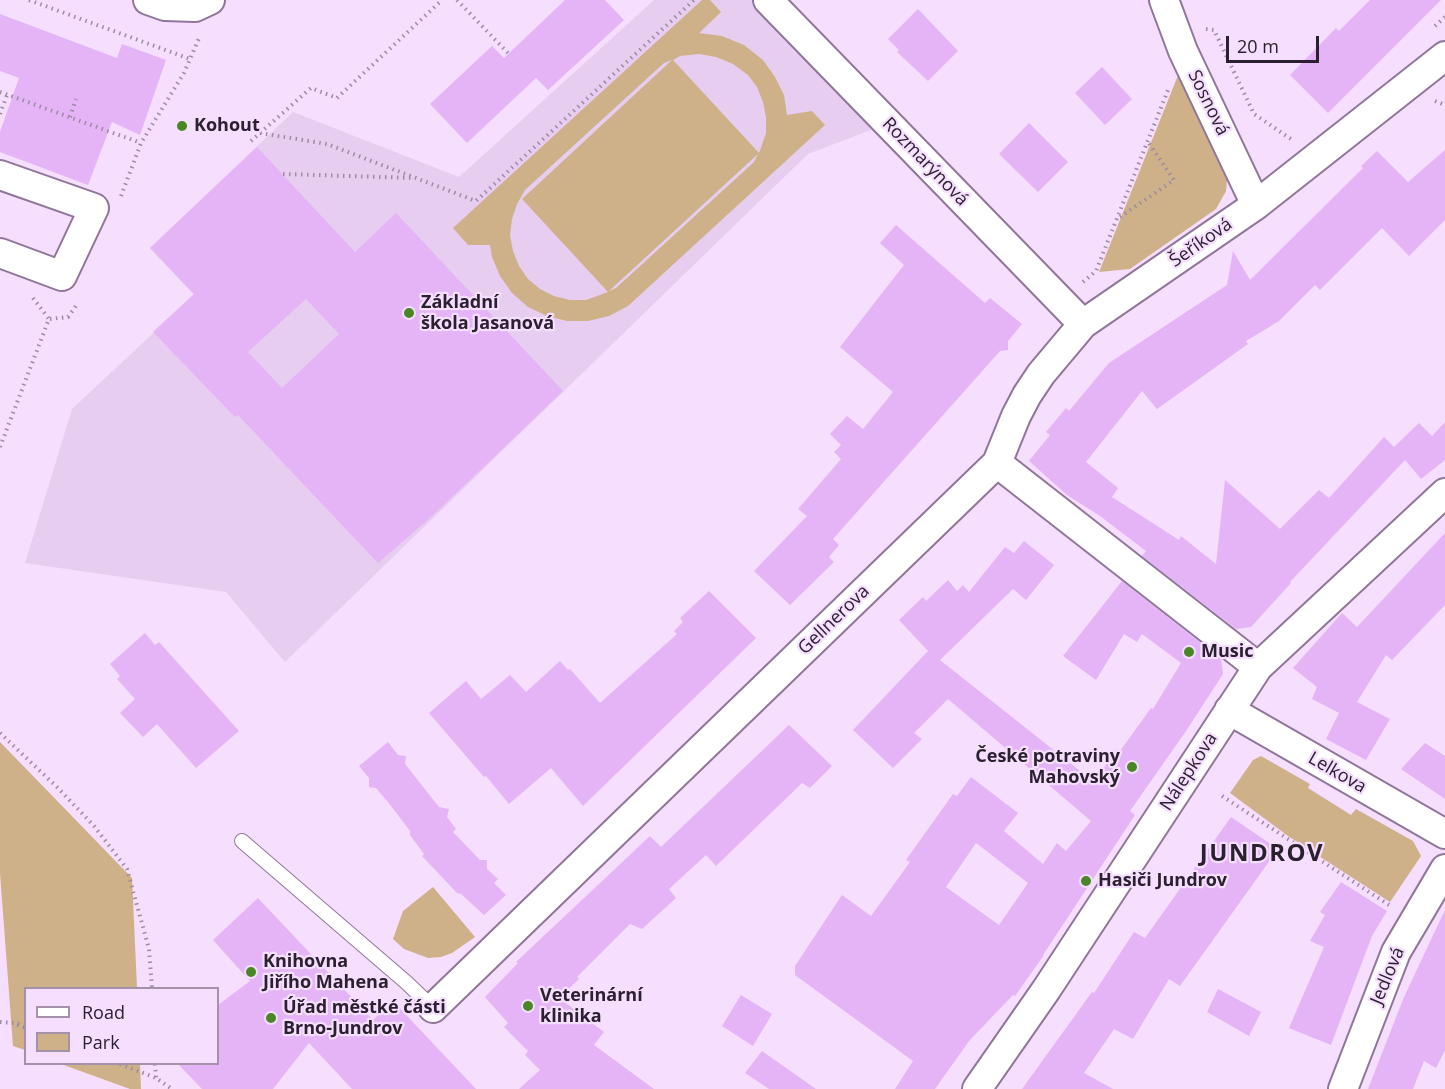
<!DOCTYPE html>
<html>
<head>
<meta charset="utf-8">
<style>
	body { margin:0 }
	#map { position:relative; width:1445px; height:1089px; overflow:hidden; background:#f5defe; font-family:"Open Sans",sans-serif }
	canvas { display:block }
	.legend { position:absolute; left:24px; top:987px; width:195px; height:78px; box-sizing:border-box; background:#f5defe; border:2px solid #a492ab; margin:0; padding:8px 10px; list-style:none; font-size:18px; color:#2b202f }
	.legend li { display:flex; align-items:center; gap:12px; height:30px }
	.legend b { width:30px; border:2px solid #a492ab }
	.scale { position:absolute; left:1226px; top:36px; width:93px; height:27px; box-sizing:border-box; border:3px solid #2b202f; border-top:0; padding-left:8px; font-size:18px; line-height:21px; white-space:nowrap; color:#2b202f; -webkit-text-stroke:4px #f5defe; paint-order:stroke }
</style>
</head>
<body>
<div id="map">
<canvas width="1445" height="1089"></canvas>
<ul class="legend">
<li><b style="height:8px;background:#fff"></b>Road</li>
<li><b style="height:16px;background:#ceb188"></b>Park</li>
</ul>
<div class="scale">20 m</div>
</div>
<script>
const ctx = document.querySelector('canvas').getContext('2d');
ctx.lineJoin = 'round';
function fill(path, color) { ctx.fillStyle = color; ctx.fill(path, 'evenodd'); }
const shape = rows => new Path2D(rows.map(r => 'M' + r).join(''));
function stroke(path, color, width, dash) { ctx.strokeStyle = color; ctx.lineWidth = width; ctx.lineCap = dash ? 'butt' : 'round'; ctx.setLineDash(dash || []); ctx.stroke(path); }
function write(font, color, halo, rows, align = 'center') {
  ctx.font = font + ' "Open Sans",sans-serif'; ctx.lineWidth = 4.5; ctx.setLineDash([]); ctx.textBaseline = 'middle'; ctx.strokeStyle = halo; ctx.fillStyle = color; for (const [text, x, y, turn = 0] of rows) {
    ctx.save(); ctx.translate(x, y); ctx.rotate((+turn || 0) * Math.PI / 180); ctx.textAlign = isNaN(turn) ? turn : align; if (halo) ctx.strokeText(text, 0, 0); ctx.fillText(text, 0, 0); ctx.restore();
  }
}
fill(shape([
	[654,0,753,0,879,127,808,154,285,662,226,592,25,563,72,409,194,295,150,248,293,112,459,177]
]), '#e7cef1');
fill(shape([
	[702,0,710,0,721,12,699,33,722,36,744,45,763,60,775,77,784,95,787,115,812,111,825,125,628,306,609,316,588,321,567,321,547,316,528,307,512,293,500,276,492,257,490,245,468,245,453,228],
	[699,54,716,57,733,64,748,75,757,87,763,102,766,117,766,133,759,153,673,60,680,56],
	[672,60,522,199,608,292,586,300,570,300,554,296,540,289,528,279,519,266,513,251,510,235,512,219,517,204,525,190,664,63],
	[758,154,754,162,616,288,609,291],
	[1181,68,1228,171,1226,191,1216,209,1130,269,1099,272],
	[0,742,132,878,137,988,26,988,25,1050,13,1046,0,873],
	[1261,756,1310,784,1308,788,1351,815,1356,809,1413,841,1421,856,1390,902,1288,836,1230,793,1253,760],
	[433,887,475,937,452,953,441,957,428,958,404,949,393,939,403,911],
	[61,1064,140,1064,141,1089,130,1089]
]), '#ceb188');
fill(shape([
	[565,0,605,0,624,20,548,90,536,78,467,143,430,104,492,46,504,58],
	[1370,0,1441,0,1328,113,1290,75,1336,28,1339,31],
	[918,9,958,51,928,81,897,52,899,50,888,39],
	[0,14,117,58,122,44,166,60,140,135,112,122,88,185,0,152,0,132,19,78,0,71],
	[1102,67,1132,99,1105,125,1075,93],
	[1029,123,1068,162,1038,192,999,154],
	[257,147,355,252,396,213,563,391,430,518,378,563,238,415,235,417,153,332,194,294,150,248],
	[306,299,339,334,282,388,248,352],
	[1445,150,1445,220,1409,256,1382,228,1320,290,1315,285,1279,321,1246,341,1248,344,1157,409,1142,391,1086,462,1118,488,1112,497,1179,540,1181,536,1216,564,1225,480,1280,529,1319,490,1329,498,1384,437,1394,447,1419,423,1432,436,1445,422,1445,460,1421,479,1405,460,1290,582,1291,583,1251,627,1236,629,1142,556,1146,551,1100,516,1067,495,1029,461,1050,435,1046,432,1066,408,1069,411,1109,363,1227,285,1233,251,1250,280,1363,168,1361,166,1377,151,1408,182],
	[896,225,985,303,990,298,1022,324,1008,341,1008,350,1000,351,833,539,839,545,829,557,834,562,790,605,754,571,807,516,798,509,841,459,834,452,841,445,830,434,847,416,863,429,893,392,840,347,904,265,880,243],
	[1445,533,1445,605,1392,660,1386,655,1357,702,1390,719,1366,760,1326,739,1339,713,1312,699,1317,687,1293,668,1342,613,1357,627],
	[1024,541,1054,565,1026,600,1013,589,940,660,1094,782,1117,749,1120,751,1151,708,1153,709,1181,663,1142,634,1137,642,1124,634,1096,680,1063,656,1122,581,1221,659,1223,674,1186,731,1130,811,1135,815,1043,955,1044,955,1015,996,1013,995,969,1041,935,1089,895,1089,913,1061,795,975,795,966,842,895,871,916,910,862,906,860,953,794,957,796,971,777,1018,813,1004,831,1043,864,1057,843,1066,851,1091,821,948,699,914,733,922,739,893,768,853,730,928,651,899,620,923,597,926,601,948,580,957,591,963,585,969,592,1005,547,1014,553],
	[976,843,1028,883,999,925,946,887],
	[709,591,756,638,583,806,551,768,509,804,486,776,484,777,429,713,466,681,481,699,510,675,526,692,560,661,568,670,570,669,600,703,677,634,674,631,683,622,680,618],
	[145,633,155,645,159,642,239,731,196,768,157,724,143,737,120,713,135,699,117,679,120,676,110,664],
	[789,725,832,766,810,788,802,783,716,866,706,855,669,889,676,898,642,929,630,924,577,977,579,979,559,998,604,1032,594,1045,654,1089,519,1089,540,1070,525,1055,528,1051,504,1027,508,1023,485,997,518,963,516,962,650,836,661,847],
	[388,742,398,755,406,756,405,764,439,807,449,809,447,817,456,829,453,832,480,860,487,860,487,869,498,879,494,883,506,895,484,915,461,894,457,893,422,856,424,854,410,835,410,831,388,802,376,788,369,787,369,778,359,766],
	[1425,743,1445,756,1445,799,1401,769],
	[1231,817,1278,849,1180,986,1169,979,1133,1039,1114,1029,1084,1073,1113,1089,1022,1089,1092,992,1094,993,1134,932,1145,938],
	[1341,882,1387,911,1372,936,1331,1045,1289,1028,1324,947,1310,941,1325,915,1320,912],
	[258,898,373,1020,393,1001,476,1089,352,1089,309,1043,273,1089,202,1089,178,1064,218,1064,218,1005,250,981,213,940],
	[1445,910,1445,1050,1436,1068,1424,1061,1413,1089,1368,1089,1404,997],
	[1218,989,1261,1012,1249,1036,1207,1012],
	[741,995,772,1014,753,1046,722,1026],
	[762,1051,816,1089,769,1089,745,1073]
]), '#e4b4f7');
const lane = shape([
	[242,841,407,983,433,1008]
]);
const street = shape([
	[148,0,165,6,195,7,210,0],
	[768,0,1083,324],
	[1164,0,1183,51,1256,205],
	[0,175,94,208,62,276,0,253],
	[997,463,1258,667],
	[1229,710,1445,834],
	[433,1008,997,463,1016,416,1027,395,1041,374,1083,324,1256,205,1445,56],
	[977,1089,1046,990,1258,667,1445,493],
	[1343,1089,1396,952,1445,869]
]);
stroke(lane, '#90769a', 16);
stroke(street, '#90769a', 32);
stroke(shape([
	[29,0,190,59],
	[457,0,508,53],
	[1435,26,1445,17],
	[1206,29,1214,30,1254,114,1291,139],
	[0,92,141,143],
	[1435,101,1445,105],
	[0,114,7,95],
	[70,117,76,99],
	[260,133,327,144,476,201,694,0],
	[251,141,311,88,337,98,442,0],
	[283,174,414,178],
	[121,196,141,143,184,73,200,36],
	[1120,217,1174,180,1148,142],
	[1083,282,1096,271,1168,90],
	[33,298,49,319],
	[0,447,49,319,68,317,78,303],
	[0,733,58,788,94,826,127,869,149,949,152,988],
	[1222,796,1389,905],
	[0,1022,26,1024],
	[17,1025,26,1028],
	[120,1064,156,1078,172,1089],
	[155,1064,156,1078]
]), '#9d8ba4', 4, [1.5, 4.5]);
stroke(lane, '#fff', 14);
stroke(street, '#fff', 28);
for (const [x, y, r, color] of [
	[182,126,6,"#498625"],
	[409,313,6,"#498625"],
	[1189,652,6,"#498625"],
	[1132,767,6,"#498625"],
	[1086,881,6,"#498625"],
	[251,972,6,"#498625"],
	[528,1006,6,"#498625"],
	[271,1018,6,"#498625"]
]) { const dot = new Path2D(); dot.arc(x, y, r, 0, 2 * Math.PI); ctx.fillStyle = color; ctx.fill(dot); stroke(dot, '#f5defe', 2); }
write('18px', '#2b202f', '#f5defe', [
	["Sosnová",1208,103,64],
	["Rozmarýnová",925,162,46],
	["Šeříková",1201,243,-35],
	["Gellnerova",834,620,-44],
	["Nálepkova",1189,772,-57],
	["Lelkova",1337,773,30],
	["Jedlová",1388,976,-67]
]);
write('bold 18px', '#2b202f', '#f5defe', [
	["Kohout",194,126],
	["Základní",421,303],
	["škola Jasanová",421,324],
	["Music",1201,652],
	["České potraviny",1120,757,"right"],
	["Mahovský",1120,778,"right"],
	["Hasiči Jundrov",1098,881],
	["Knihovna",263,962],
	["Jiřího Mahena",263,983],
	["Veterinární",540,996],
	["klinika",540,1017],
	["Úřad městké části",283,1008],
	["Brno-Jundrov",283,1029]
], 'left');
ctx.letterSpacing = '1.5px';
write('bold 24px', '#2b202f', '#f5defe', [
	["JUNDROV",1262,854]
]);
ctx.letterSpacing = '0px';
</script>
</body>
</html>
